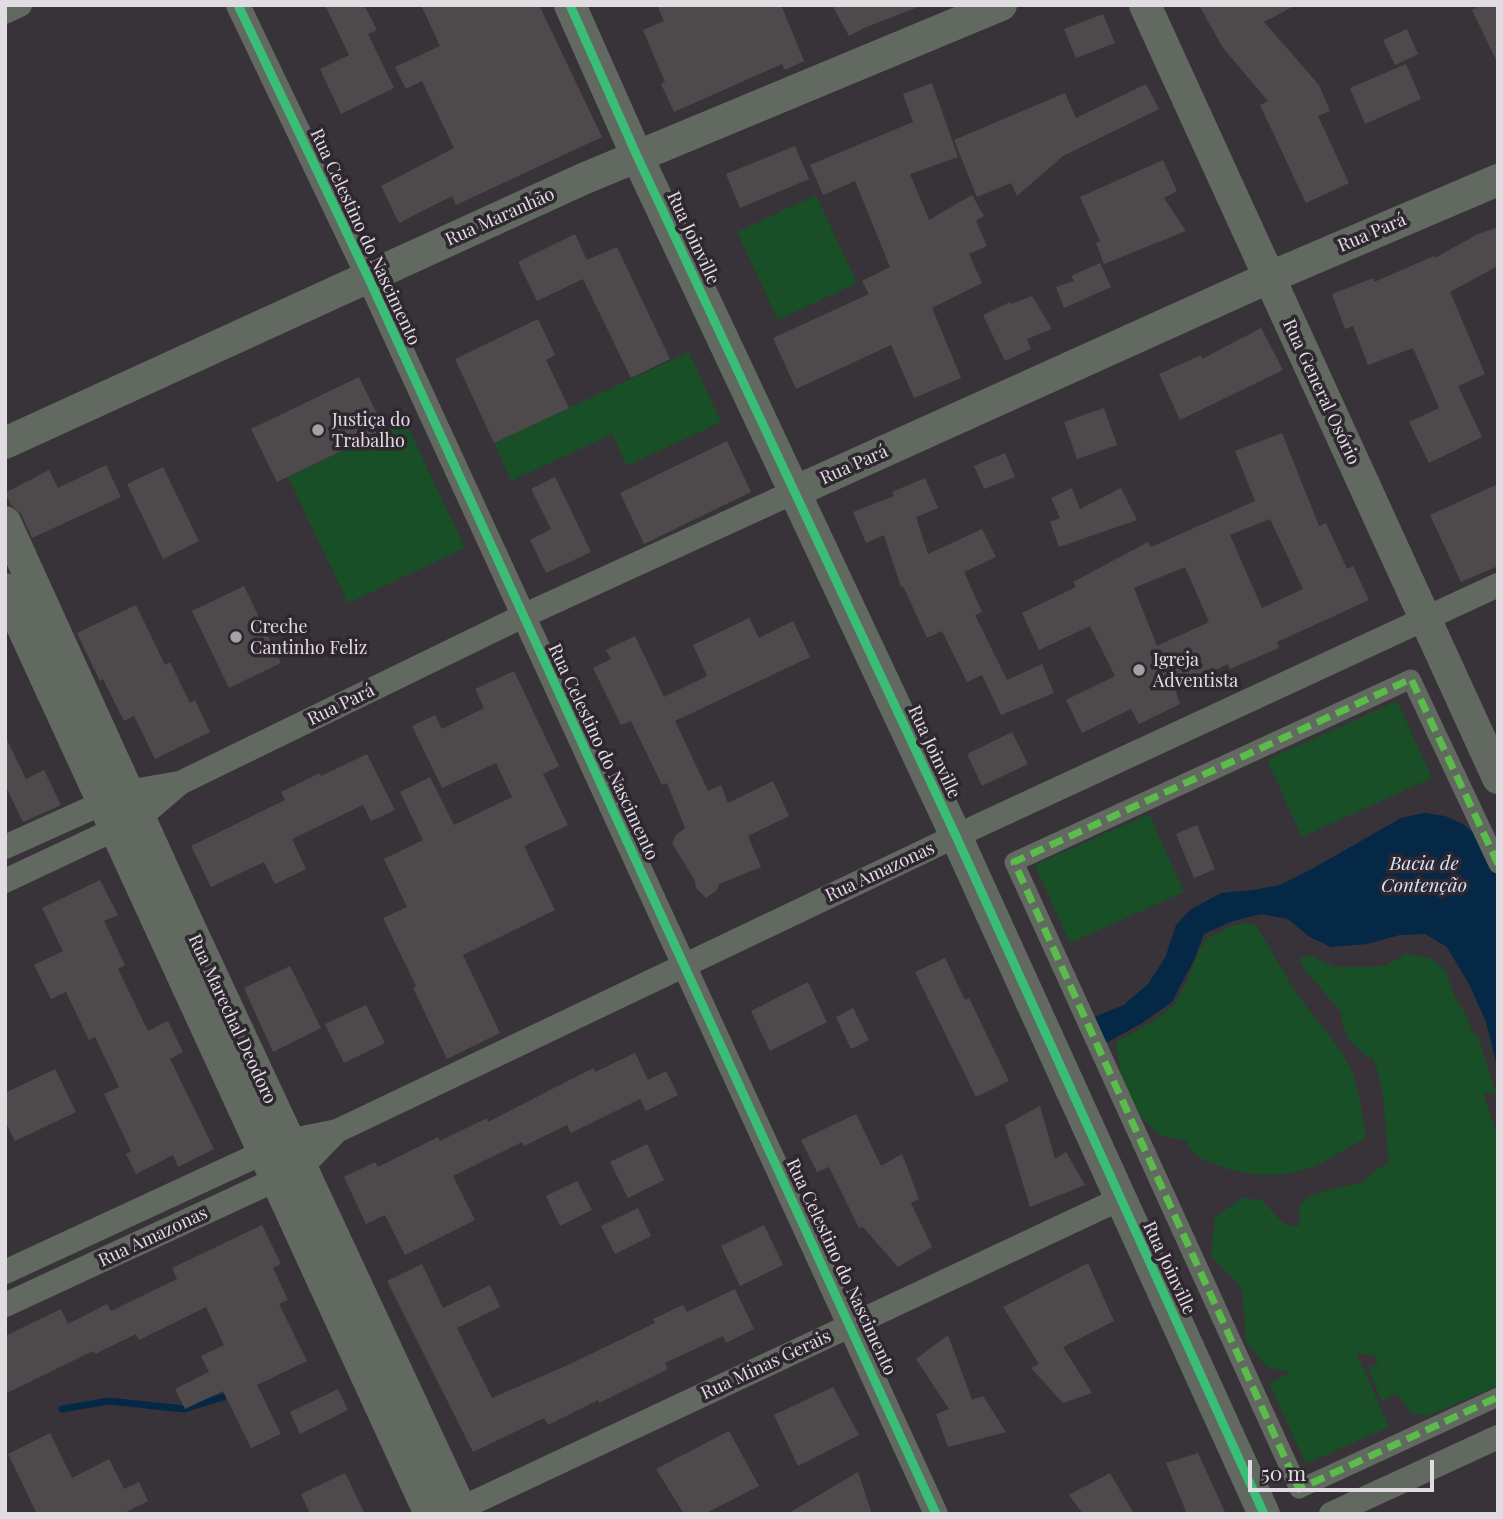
<!DOCTYPE html>
<html>
<head>
<meta charset="utf-8">
<style>
	body { margin:0 }
	#map { position:relative; width:1503px; height:1519px; overflow:hidden; background:#383338; font-family:"Playfair Display",serif }
	canvas { display:block }
	.frame { position:absolute; inset:0; border:7px solid #e1dce2; pointer-events:none }
	.scale { position:absolute; left:1248px; top:1460px; width:186px; height:32px; box-sizing:border-box; border:4px solid #e1dce2; border-top:0; padding-left:9px; font-size:21px; line-height:24px; white-space:nowrap; color:#e1dce2; -webkit-text-stroke:5px #2f2730; paint-order:stroke }
</style>
</head>
<body>
<div id="map">
<canvas width="1503" height="1519"></canvas>
<div class="frame"></div>
<div class="scale">50 m</div>
</div>
<script>
const ctx = document.querySelector('canvas').getContext('2d');
ctx.lineJoin = 'round';
function fill(path, color) { ctx.fillStyle = color; ctx.fill(path, 'evenodd'); }
const shape = rows => new Path2D(rows.map(r => 'M' + r).join(''));
function stroke(path, color, width, dash) { ctx.strokeStyle = color; ctx.lineWidth = width; ctx.lineCap = dash ? 'butt' : 'round'; ctx.setLineDash(dash || []); ctx.stroke(path); }
function write(font, color, halo, rows, align = 'center') {
  ctx.font = font + ' "Playfair Display",serif'; ctx.lineWidth = 7; ctx.setLineDash([]); ctx.textBaseline = 'middle'; ctx.strokeStyle = halo; ctx.fillStyle = color; for (const [text, x, y, turn = 0] of rows) {
    ctx.save(); ctx.translate(x, y); ctx.rotate((+turn || 0) * Math.PI / 180); ctx.textAlign = isNaN(turn) ? turn : align; if (halo) ctx.strokeText(text, 0, 0); ctx.fillText(text, 0, 0); ctx.restore();
  }
}
fill(shape([
	[816,195,857,283,778,320,737,232],
	[689,352,721,422,627,466,612,434,511,481,494,443],
	[405,421,465,548,348,603,288,477],
	[1397,701,1432,778,1302,837,1267,760],
	[1149,814,1184,892,1070,943,1035,865],
	[1246,923,1256,925,1296,993,1341,1051,1353,1074,1360,1101,1366,1138,1316,1166,1287,1174,1260,1175,1231,1170,1202,1159,1189,1149,1187,1141,1159,1135,1143,1119,1127,1092,1120,1069,1116,1042,1152,1022,1175,1004,1189,977,1199,950,1208,938,1231,926],
	[1406,954,1430,958,1446,971,1454,996,1465,1013,1474,1036,1477,1034,1497,1095,1486,1091,1484,1097,1498,1137,1498,1386,1427,1416,1411,1413,1397,1394,1382,1401,1368,1368,1378,1364,1375,1356,1356,1352,1389,1427,1306,1464,1269,1383,1291,1373,1267,1367,1246,1342,1243,1297,1240,1285,1211,1256,1215,1217,1243,1198,1261,1200,1285,1225,1300,1226,1299,1207,1306,1198,1327,1190,1363,1182,1375,1171,1389,1163,1383,1095,1377,1068,1372,1057,1367,1057,1348,1038,1341,1019,1342,1013,1304,969,1299,959,1309,955,1335,967,1367,967,1384,966]
]), '#184f27');
fill(shape([
	[1425,813,1445,816,1463,824,1481,839,1498,873,1498,1070,1486,1022,1470,986,1447,947,1425,934,1400,935,1367,944,1331,947,1310,937,1288,919,1261,914,1233,921,1204,934,1194,960,1172,1002,1142,1023,1101,1046,1089,1019,1124,1005,1148,984,1165,958,1176,925,1190,910,1221,893,1253,890,1280,885,1310,870,1401,818]
]), '#052846');
stroke(shape([
	[62,1409,109,1401,184,1409,223,1397]
]), '#052846', 7);
fill(shape([
	[325,5,364,5,377,30,368,34,394,88,341,114,320,69,349,55],
	[421,5,539,5,602,137,456,205,452,196,399,223,381,186,454,148,422,81,406,89,395,67,440,46],
	[657,5,781,5,804,61,785,70,782,64,674,112,661,84,665,82,643,30,664,21],
	[832,5,918,5,918,7,864,28,849,36],
	[1199,5,1296,5,1264,22,1319,85,1330,111,1318,116,1349,183,1306,203,1260,105,1268,101,1223,48],
	[1483,5,1498,5,1498,64,1472,10],
	[1103,14,1115,43,1076,58,1064,29],
	[1407,29,1418,54,1395,65,1383,40],
	[1406,64,1421,99,1365,124,1350,88],
	[932,83,958,157,910,174,929,220,972,195,984,216,976,221,987,246,969,254,982,283,932,308,961,378,914,398,891,345,796,389,773,338,869,294,862,281,890,267,855,181,823,195,810,165,913,122,903,94],
	[1146,84,1159,109,1063,156,1017,196,1011,183,977,197,954,140,1065,93,1076,118],
	[795,146,809,179,740,208,726,174],
	[1163,160,1177,191,1164,198,1186,231,1104,264,1096,243,1100,241,1080,197],
	[1498,227,1498,266,1450,292,1485,374,1458,386,1482,437,1429,463,1409,422,1439,408,1413,348,1368,365,1353,326,1345,329,1332,294,1373,278,1374,282,1434,256,1435,258,1476,235],
	[575,234,587,260,617,247,670,359,631,378,583,279,537,301,518,262],
	[1100,263,1111,287,1064,308,1056,287,1074,281,1071,276],
	[1032,296,1052,329,1027,339,1031,349,1005,361,983,315,1010,302,1011,304],
	[538,319,555,355,546,360,569,408,494,443,455,359],
	[1261,328,1283,370,1180,420,1159,374,1201,355,1202,359],
	[359,377,385,430,277,482,251,429],
	[1104,408,1117,445,1077,459,1064,422],
	[1282,433,1319,526,1326,523,1347,569,1353,566,1369,600,1277,642,1279,648,1230,669,1228,664,1175,689,1180,704,1139,724,1131,709,1082,733,1066,700,1115,676,1090,626,1039,650,1022,613,1076,587,1073,582,1148,542,1151,547,1255,501,1235,451],
	[1270,519,1303,589,1262,608,1230,535],
	[1185,567,1209,622,1157,646,1134,588],
	[727,441,751,492,644,544,620,493],
	[1005,453,1015,477,984,489,974,466],
	[106,465,121,497,32,538,21,514,11,505,5,493,49,470,58,488],
	[163,467,199,541,163,559,127,484],
	[555,477,591,552,546,573,530,540,551,529,531,489],
	[925,478,938,508,916,517,928,554,982,529,996,557,964,572,982,612,975,615,1007,680,1042,664,1054,693,1001,715,982,675,967,682,942,631,927,638,903,586,901,587,884,535,866,543,853,512,894,496,892,492],
	[1498,484,1498,566,1461,582,1430,515],
	[1072,488,1080,509,1121,488,1137,520,1059,547,1050,522,1060,518,1051,498],
	[244,586,281,663,229,688,192,611],
	[136,605,165,665,170,662,190,703,195,700,210,732,155,759,134,716,124,721,103,679,100,681,77,633],
	[749,618,759,638,793,621,810,657,675,721,708,791,721,785,728,803,773,781,789,816,748,836,761,867,719,884,717,890,706,898,696,888,695,881,672,843,676,835,685,828,667,783,662,785,631,721,621,725,593,668,611,659,606,650,635,636,664,697,707,676,693,645],
	[514,671,559,766,543,774,568,825,524,846,555,910,463,955,500,1033,447,1059,413,988,416,986,383,918,407,907,384,859,423,840,400,792,430,777,454,825,512,797,496,763,442,788,412,726,435,715,442,729,484,708,475,689],
	[1012,732,1028,764,982,786,967,754],
	[5,736,26,779,44,770,61,805,23,822,5,785],
	[367,754,395,810,371,821,363,805,292,839,306,869,275,884,264,862,211,887,191,846,285,800,281,792,320,773,321,776],
	[1197,825,1215,869,1194,878,1176,834],
	[100,880,118,915,104,921,125,965,118,969,148,1031,168,1021,183,1052,170,1059,214,1149,178,1167,173,1155,136,1174,126,1154,131,1151,104,1094,119,1087,95,1037,89,1040,66,992,51,999,34,965,63,951,42,908],
	[945,958,965,1000,969,998,1009,1081,976,1097,915,972],
	[290,966,321,1028,273,1052,244,988],
	[808,982,827,1022,770,1051,751,1011],
	[366,1005,385,1043,344,1063,325,1024],
	[853,1008,869,1040,851,1049,836,1017],
	[635,1053,648,1080,666,1071,678,1095,646,1111,640,1099,571,1133,567,1125,524,1146,522,1142,453,1176,475,1220,405,1255,385,1215,366,1224,344,1177,375,1162,378,1167,438,1137,440,1141,487,1118,488,1122,593,1068,595,1072],
	[55,1069,76,1112,15,1141,5,1121,5,1093],
	[1040,1106,1055,1159,1066,1152,1085,1185,1030,1207,1005,1125],
	[856,1114,881,1166,902,1154,919,1199,911,1203,932,1247,898,1267,863,1227,859,1228,829,1167,817,1172,801,1140],
	[647,1144,664,1180,628,1198,610,1162],
	[577,1181,592,1210,560,1226,546,1196],
	[638,1208,651,1236,615,1254,601,1226],
	[262,1225,281,1264,273,1268,288,1300,279,1304,307,1361,257,1385,281,1434,251,1448,223,1391,185,1409,175,1389,209,1372,201,1356,224,1345,206,1307,139,1340,136,1334,95,1354,93,1351,5,1394,5,1336,61,1309,68,1324,107,1304,111,1311,177,1279,172,1268],
	[764,1225,783,1265,740,1286,721,1246],
	[1088,1263,1114,1321,1063,1347,1092,1393,1063,1403,1031,1368,1039,1364,1003,1307],
	[422,1264,443,1308,490,1285,500,1307,457,1328,492,1398,570,1364,655,1323,653,1319,683,1305,687,1312,735,1289,754,1329,726,1343,723,1336,665,1363,668,1369,599,1403,598,1400,548,1425,544,1418,473,1452,387,1281],
	[948,1335,972,1400,983,1396,1006,1432,948,1447,936,1414,949,1409,916,1359],
	[833,1387,859,1435,798,1466,774,1415],
	[338,1389,348,1410,300,1434,290,1412],
	[729,1431,759,1486,704,1514,684,1514,656,1469],
	[50,1433,72,1478,109,1459,124,1489,139,1482,148,1501,122,1514,37,1514,8,1454],
	[1198,1453,1226,1514,1187,1514,1166,1463],
	[858,1472,872,1514,787,1514,821,1494],
	[345,1473,365,1514,310,1514,301,1494],
	[1110,1473,1134,1514,1083,1514,1069,1495]
]), '#4e4a4c');
stroke(shape([
	[1498,864,1411,679,1014,862,1299,1489,1498,1397]
]), '#616960', 19);
stroke(shape([
	[238,5,368,277,936,1514],
	[5,12,20,5],
	[5,847,127,792,179,783],
	[5,881,139,818,180,783,523,616,794,492],
	[5,1272,288,1141,337,1131,956,836,1498,585],
	[5,1305,301,1168,337,1131],
	[449,1514,1120,1199],
	[1331,1514,1498,1437]
]), '#616960', 24);
stroke(shape([
	[570,5,637,156,956,836,1264,1514],
	[1145,5,1498,778],
	[5,443,583,179,1001,5],
	[794,492,1268,278,1498,180],
	[5,522,187,922,463,1514],
	[5,589,430,1514]
]), '#616960', 32);
stroke(shape([
	[1498,864,1411,679,1014,862,1299,1489,1498,1397]
]), '#5cbc4b', 7, [14, 7]);
stroke(shape([
	[238,5,368,277,936,1514],
	[570,5,637,156,956,836,1264,1514]
]), '#3abd76', 9);
for (const [x, y, r, color] of [
	[318,430,7,"#a6a1a6"],
	[236,637,7,"#a6a1a6"],
	[1139,670,7,"#a6a1a6"]
]) { const dot = new Path2D(); dot.arc(x, y, r, 0, 2 * Math.PI); ctx.fillStyle = color; ctx.fill(dot); stroke(dot, '#2f2730', 2.5); }
write('18px', '#e1dce2', '#2f2730', [
	["Rua Maranhão",500,217,-24],
	["Rua Pará",1372,233,-23],
	["Rua Celestino do Nascimento",365,237,65],
	["Rua Joinville",693,238,65],
	["Rua General Osório",1321,392,65],
	["Rua Pará",854,465,-24],
	["Rua Pará",341,705,-26],
	["Rua Celestino do Nascimento",603,752,65],
	["Rua Joinville",934,752,65],
	["Rua Amazonas",880,872,-25],
	["Rua Marechal Deodoro",232,1019,65],
	["Rua Amazonas",153,1237,-25],
	["Rua Celestino do Nascimento",841,1267,65],
	["Rua Joinville",1169,1268,65],
	["Rua Minas Gerais",766,1365,-25]
]);
write('18px', '#e1dce2', '#2f2730', [
	["Justiça do",332,420],
	["Trabalho",332,441],
	["Creche",250,627],
	["Cantinho Feliz",250,648],
	["Igreja",1153,660],
	["Adventista",1153,681]
], 'left');
write('italic 19px', '#d3e5f6', '#2f2730', [
	["Bacia de",1424,864],
	["Contenção",1424,886]
]);
</script>
</body>
</html>
